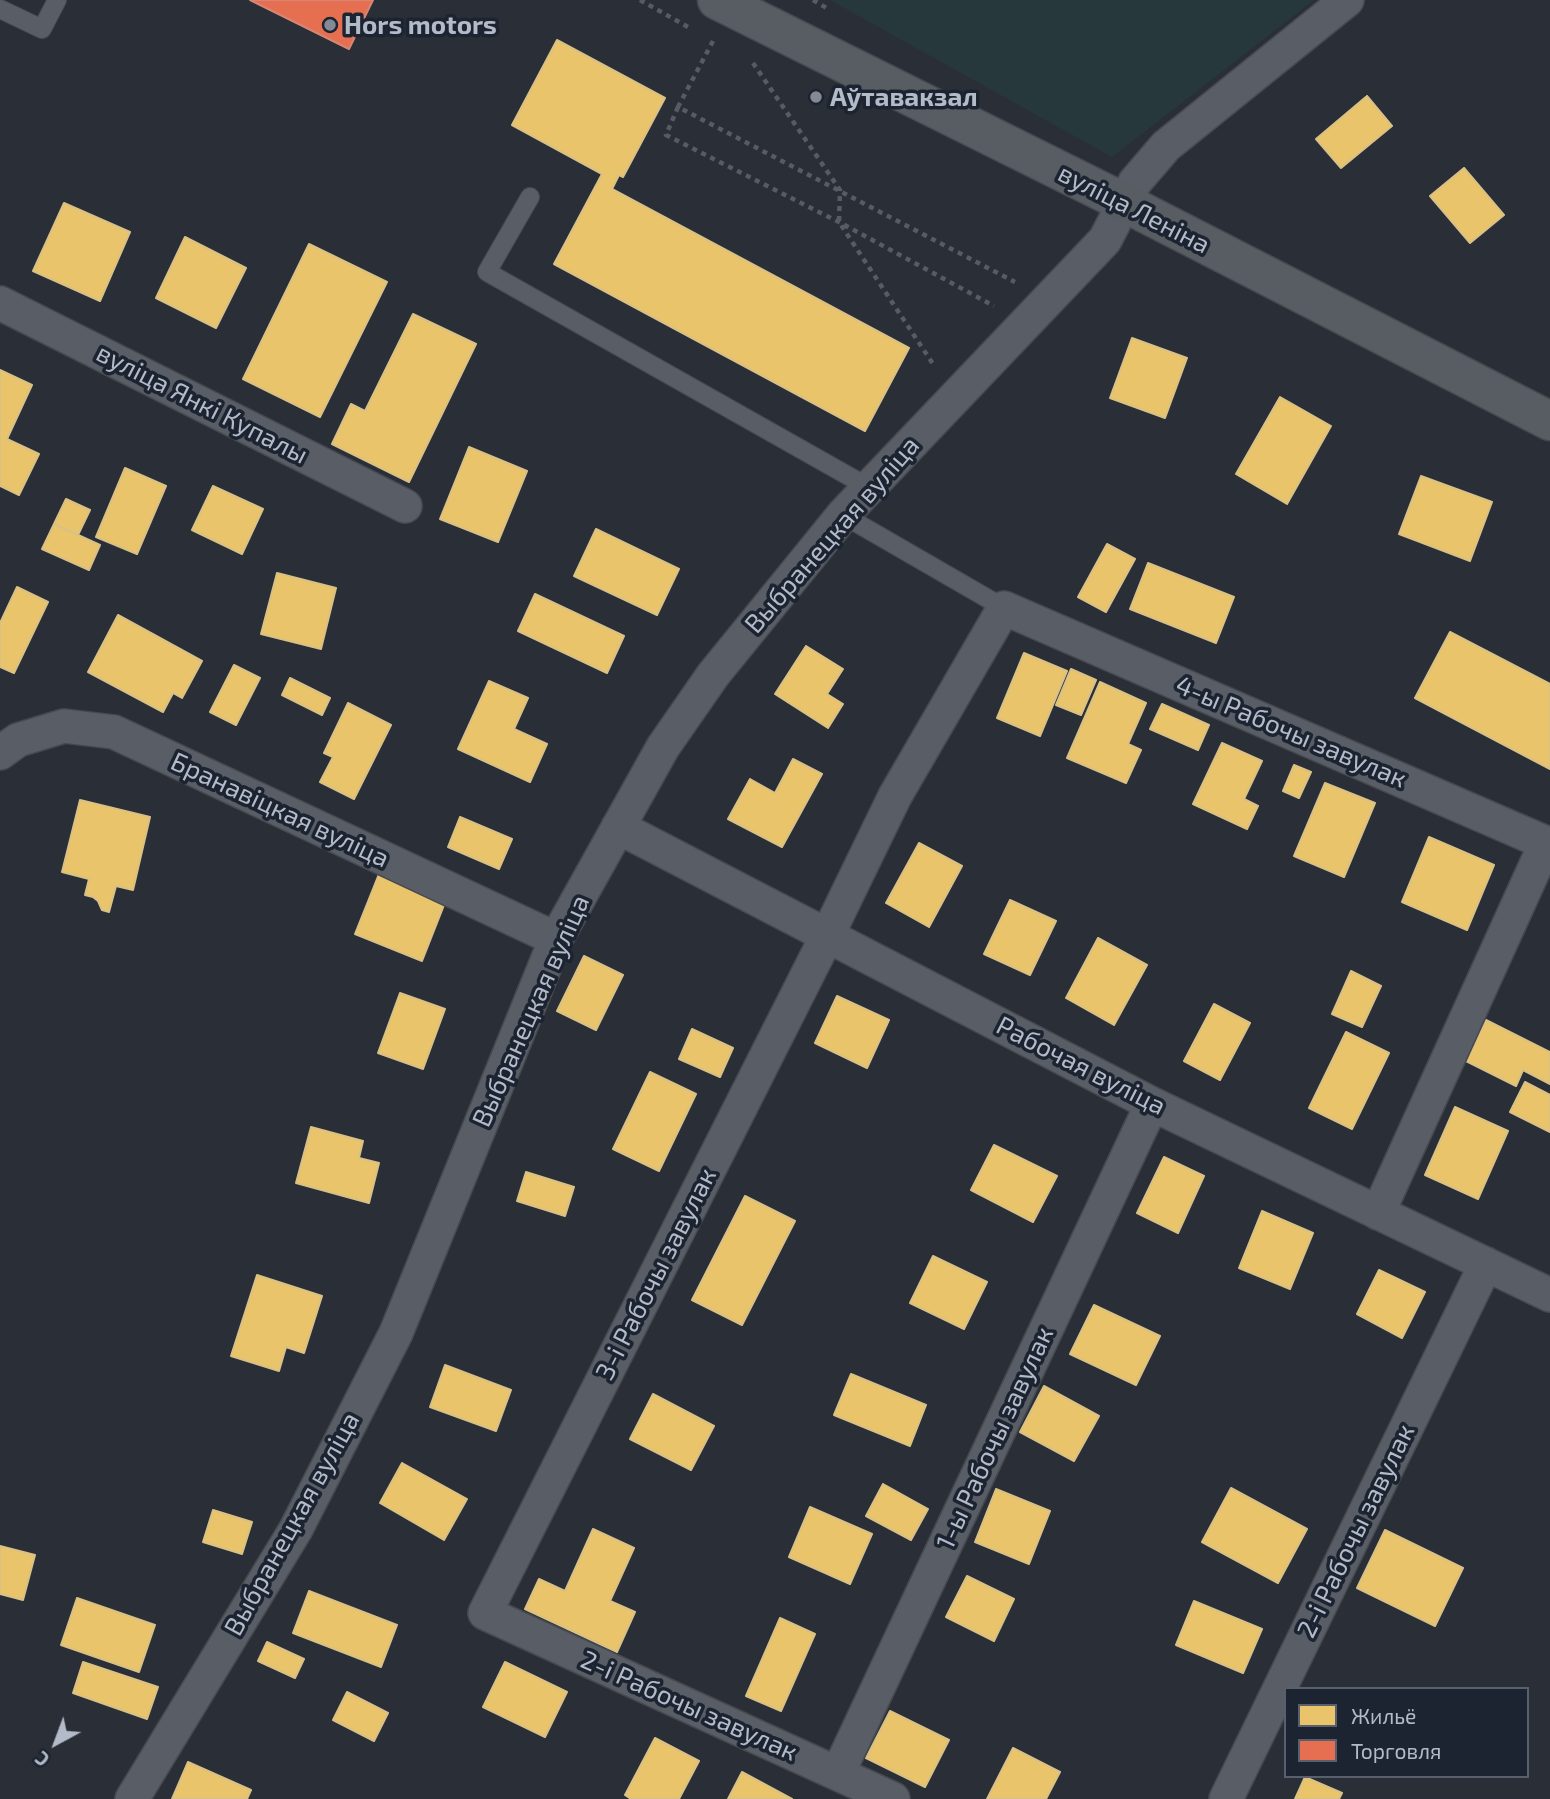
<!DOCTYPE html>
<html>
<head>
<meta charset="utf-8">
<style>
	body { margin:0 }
	#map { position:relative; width:1550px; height:1799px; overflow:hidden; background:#2a2e36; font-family:"Exo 2",sans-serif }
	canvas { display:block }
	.legend { position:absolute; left:1284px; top:1687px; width:245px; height:91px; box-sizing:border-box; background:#1d2431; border:2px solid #59606d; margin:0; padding:9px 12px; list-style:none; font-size:21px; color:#b3bac8 }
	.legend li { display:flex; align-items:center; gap:14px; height:35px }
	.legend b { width:35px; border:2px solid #59606d }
	.north { position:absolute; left:21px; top:1708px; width:70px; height:70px; -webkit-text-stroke:5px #1d2431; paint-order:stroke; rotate:221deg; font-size:19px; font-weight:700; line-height:28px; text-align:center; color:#b3bac8 }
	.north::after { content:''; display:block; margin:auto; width:24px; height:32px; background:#b3bac8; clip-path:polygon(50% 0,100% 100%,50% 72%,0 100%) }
</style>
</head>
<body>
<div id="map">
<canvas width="1550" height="1799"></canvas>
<ul class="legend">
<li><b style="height:19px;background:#e9c46a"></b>Жильё</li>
<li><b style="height:19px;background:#e76f51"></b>Торговля</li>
</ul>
<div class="north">С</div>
</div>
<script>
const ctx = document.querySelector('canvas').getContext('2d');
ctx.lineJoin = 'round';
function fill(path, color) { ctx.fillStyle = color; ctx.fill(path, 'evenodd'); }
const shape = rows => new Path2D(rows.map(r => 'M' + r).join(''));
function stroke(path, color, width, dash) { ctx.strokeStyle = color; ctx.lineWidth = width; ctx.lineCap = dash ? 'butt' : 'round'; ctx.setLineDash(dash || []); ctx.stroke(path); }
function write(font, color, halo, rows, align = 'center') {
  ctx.font = font + ' "Exo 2",sans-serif'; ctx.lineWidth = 7; ctx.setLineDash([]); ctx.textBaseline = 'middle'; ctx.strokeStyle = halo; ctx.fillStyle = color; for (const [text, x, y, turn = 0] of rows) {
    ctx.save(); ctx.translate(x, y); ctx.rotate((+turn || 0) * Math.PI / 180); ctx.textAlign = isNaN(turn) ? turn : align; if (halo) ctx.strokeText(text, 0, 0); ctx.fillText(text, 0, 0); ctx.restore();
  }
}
fill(shape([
	[830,0,1314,0,1112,157]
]), '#27383c');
const homes = shape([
	[557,40,665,98,623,177,619,175,612,189,909,348,865,431,554,264,602,174,512,125,557,40],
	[1367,96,1392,126,1341,168,1316,139,1367,96],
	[1464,168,1504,215,1470,243,1430,196,1464,168],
	[64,203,130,232,100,301,33,271,64,203],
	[185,237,246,268,216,328,156,298,185,237],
	[309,244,387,282,320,417,243,379,309,244],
	[413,314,476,344,409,482,332,444,351,404,365,411,413,314],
	[1132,338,1187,358,1165,418,1110,398,1132,338],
	[0,370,32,385,7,439,39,454,19,495,0,486,0,370],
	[1280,397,1331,426,1287,504,1236,474,1280,397],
	[469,447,527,471,498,542,440,519,469,447],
	[125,468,166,486,137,554,96,537,125,468],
	[1421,476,1492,502,1470,561,1399,534,1421,476],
	[213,486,263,509,242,554,192,530,213,486],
	[66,499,90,510,78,535,54,524,66,499],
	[54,524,100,545,89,570,42,549,54,524],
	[596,529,679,569,657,615,574,576,596,529],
	[1107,544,1135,559,1106,612,1078,597,1107,544],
	[1148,563,1234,597,1216,643,1130,609,1148,563],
	[277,573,336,588,321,649,261,634,277,573],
	[17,587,48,602,14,673,0,667,0,623,17,587],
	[535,594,624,636,607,673,518,631,535,594],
	[118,615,202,661,182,698,173,693,163,712,88,672,118,615],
	[1450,632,1550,684,1550,769,1415,698,1450,632],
	[806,646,843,669,827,694,843,704,828,728,775,694,806,646],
	[1024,653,1067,671,1040,736,997,718,1024,653],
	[234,665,260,678,236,725,210,712,234,665],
	[1071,669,1096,680,1081,715,1056,705,1071,669],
	[290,678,330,698,322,715,282,695,290,678],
	[489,681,528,698,514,729,547,744,530,782,458,749,489,681],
	[1100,682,1146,703,1128,744,1141,750,1126,783,1067,758,1100,682],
	[348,703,391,725,354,799,320,782,333,757,324,753,348,703],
	[1162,704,1209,725,1198,750,1150,729,1162,704],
	[1222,743,1262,761,1244,799,1258,806,1247,829,1193,804,1222,743],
	[793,759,822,774,782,847,728,819,750,779,775,793,793,759],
	[1294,765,1311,772,1299,798,1283,791,1294,765],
	[1325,783,1375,803,1344,877,1294,856,1325,783],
	[80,800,150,817,133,890,116,886,109,912,102,910,98,901,93,897,85,895,89,879,62,872,80,800],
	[460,817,512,839,499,869,448,847,460,817],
	[1429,837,1494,865,1467,930,1402,902,1429,837],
	[919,843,962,866,929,927,886,903,919,843],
	[379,874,446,900,422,961,355,934,379,874],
	[1010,900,1056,921,1030,975,984,954,1010,900],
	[1098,938,1147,965,1114,1025,1066,998,1098,938],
	[584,956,623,975,596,1030,557,1011,584,956],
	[1351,971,1381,986,1362,1027,1332,1014,1351,971],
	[400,993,445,1009,423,1069,378,1053,400,993],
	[837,996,889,1020,867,1068,815,1043,837,996],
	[1214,1004,1250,1023,1220,1080,1184,1061,1214,1004],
	[1486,1020,1550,1052,1550,1084,1523,1070,1516,1086,1466,1061,1486,1020],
	[692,1029,733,1048,720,1077,679,1059,692,1029],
	[1346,1032,1389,1053,1352,1129,1309,1108,1346,1032],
	[650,1072,696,1094,659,1171,613,1149,650,1072],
	[1525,1082,1550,1095,1550,1132,1510,1112,1525,1082],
	[1455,1107,1508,1131,1478,1199,1425,1175,1455,1107],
	[311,1127,363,1141,359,1158,379,1163,369,1203,296,1183,311,1127],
	[994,1145,1057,1176,1033,1222,971,1190,994,1145],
	[1164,1157,1204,1176,1178,1233,1137,1213,1164,1157],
	[526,1172,574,1187,565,1216,517,1201,526,1172],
	[745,1196,795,1221,742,1325,692,1300,745,1196],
	[1262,1211,1313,1233,1290,1289,1239,1268,1262,1211],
	[933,1256,987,1282,964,1329,910,1303,933,1256],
	[1379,1270,1425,1292,1402,1338,1357,1314,1379,1270],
	[257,1275,322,1296,304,1353,286,1347,279,1371,231,1356,257,1275],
	[1094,1305,1160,1336,1136,1385,1070,1354,1094,1305],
	[445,1365,511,1390,496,1431,430,1407,445,1365],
	[851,1374,926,1405,910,1446,834,1415,851,1374],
	[1044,1386,1099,1416,1074,1461,1020,1432,1044,1386],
	[653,1394,714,1426,691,1470,630,1439,653,1394],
	[402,1463,467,1499,444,1540,380,1503,402,1463],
	[883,1484,928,1509,911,1540,866,1516,883,1484],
	[1231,1488,1307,1529,1278,1583,1202,1542,1231,1488],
	[996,1489,1050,1511,1029,1564,975,1542,996,1489],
	[810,1507,872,1534,850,1584,789,1557,810,1507],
	[213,1510,252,1522,242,1554,203,1542,213,1510],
	[593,1529,634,1548,610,1601,635,1612,617,1652,525,1609,539,1579,565,1591,593,1529],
	[1385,1530,1463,1568,1435,1626,1357,1588,1385,1530],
	[0,1546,35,1555,23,1600,0,1594,0,1546],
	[967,1576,1014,1599,994,1641,946,1617,967,1576],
	[309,1591,397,1625,381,1667,293,1633,309,1591],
	[77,1598,155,1625,139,1672,61,1645,77,1598],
	[1194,1601,1262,1629,1243,1673,1176,1645,1194,1601],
	[780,1618,815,1634,781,1711,746,1696,780,1618],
	[267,1642,304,1659,295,1678,258,1661,267,1642],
	[83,1662,158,1687,147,1719,73,1693,83,1662],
	[505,1662,567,1692,545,1737,483,1707,505,1662],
	[347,1692,388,1713,374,1741,333,1720,347,1692],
	[890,1711,949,1740,925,1787,866,1758,890,1711],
	[655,1738,699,1761,679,1799,631,1799,625,1795,655,1738],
	[1013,1748,1060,1772,1046,1799,987,1799,1013,1748],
	[188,1762,251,1790,247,1799,172,1799,188,1762],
	[742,1772,792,1799,728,1799,742,1772],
	[1305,1777,1342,1793,1339,1799,1295,1799,1305,1777]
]);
fill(homes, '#e9c46a');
stroke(homes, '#d9c186', 2);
const shops = shape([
	[250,0,373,0,349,49,250,0]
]);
fill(shops, '#e76f51');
stroke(shops, '#d78675', 2);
const service = shape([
	[0,9,42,29,57,0],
	[530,197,487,272,868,487],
	[843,515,1004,608]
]);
const minor = shape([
	[0,303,405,506],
	[0,753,18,740,64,726,114,732,556,939],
	[618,827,1152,1104,1550,1295],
	[838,1773,1152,1104],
	[132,1799,296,1529,396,1333,556,939,663,747,713,675,843,515,1105,240,1135,182,1166,146,1347,0],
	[893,1799,485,1613,828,934,895,796,1004,608,1546,843,1378,1213],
	[1226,1799,1486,1264]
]);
const secondary = shape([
	[717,0,1125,203,1550,421]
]);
stroke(service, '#46494f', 20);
stroke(minor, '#46494f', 36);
stroke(secondary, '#46494f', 41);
stroke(shape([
	[640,0,688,27],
	[813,0,830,10],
	[713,41,678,107,1015,282],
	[753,63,840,190,839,222,935,367],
	[678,107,666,135,839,222,994,306]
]), '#575c62', 4.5, [5, 5]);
stroke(service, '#595d65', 18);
stroke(minor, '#595d65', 33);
stroke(secondary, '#585c63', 38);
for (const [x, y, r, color] of [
	[330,25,7,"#838995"],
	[816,97,7,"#838995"]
]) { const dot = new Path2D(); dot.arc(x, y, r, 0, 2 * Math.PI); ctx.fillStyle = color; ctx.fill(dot); stroke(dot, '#1d2431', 2.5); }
write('bold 26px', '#b3bac8', '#1d2431', [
	["Hors motors",344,25],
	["Аўтавакзал",830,97]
], 'left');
write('26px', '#b3bac8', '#1d2431', [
	["вуліца Леніна",1134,209,27],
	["вуліца Янкі Купалы",202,404,27],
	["Выбранецкая вуліца",832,535,-49],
	["4-ы Рабочы завулак",1291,732,23],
	["Бранавіцкая вуліца",280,810,25],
	["Выбранецкая вуліца",531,1011,-66],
	["Рабочая вуліца",1081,1066,27],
	["3-і Рабочы завулак",656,1274,-63],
	["1-ы Рабочы завулак",995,1438,-65],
	["Выбранецкая вуліца",292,1524,-61],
	["2-і Рабочы завулак",1356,1531,-64],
	["2-і Рабочы завулак",689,1706,24]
]);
</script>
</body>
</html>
